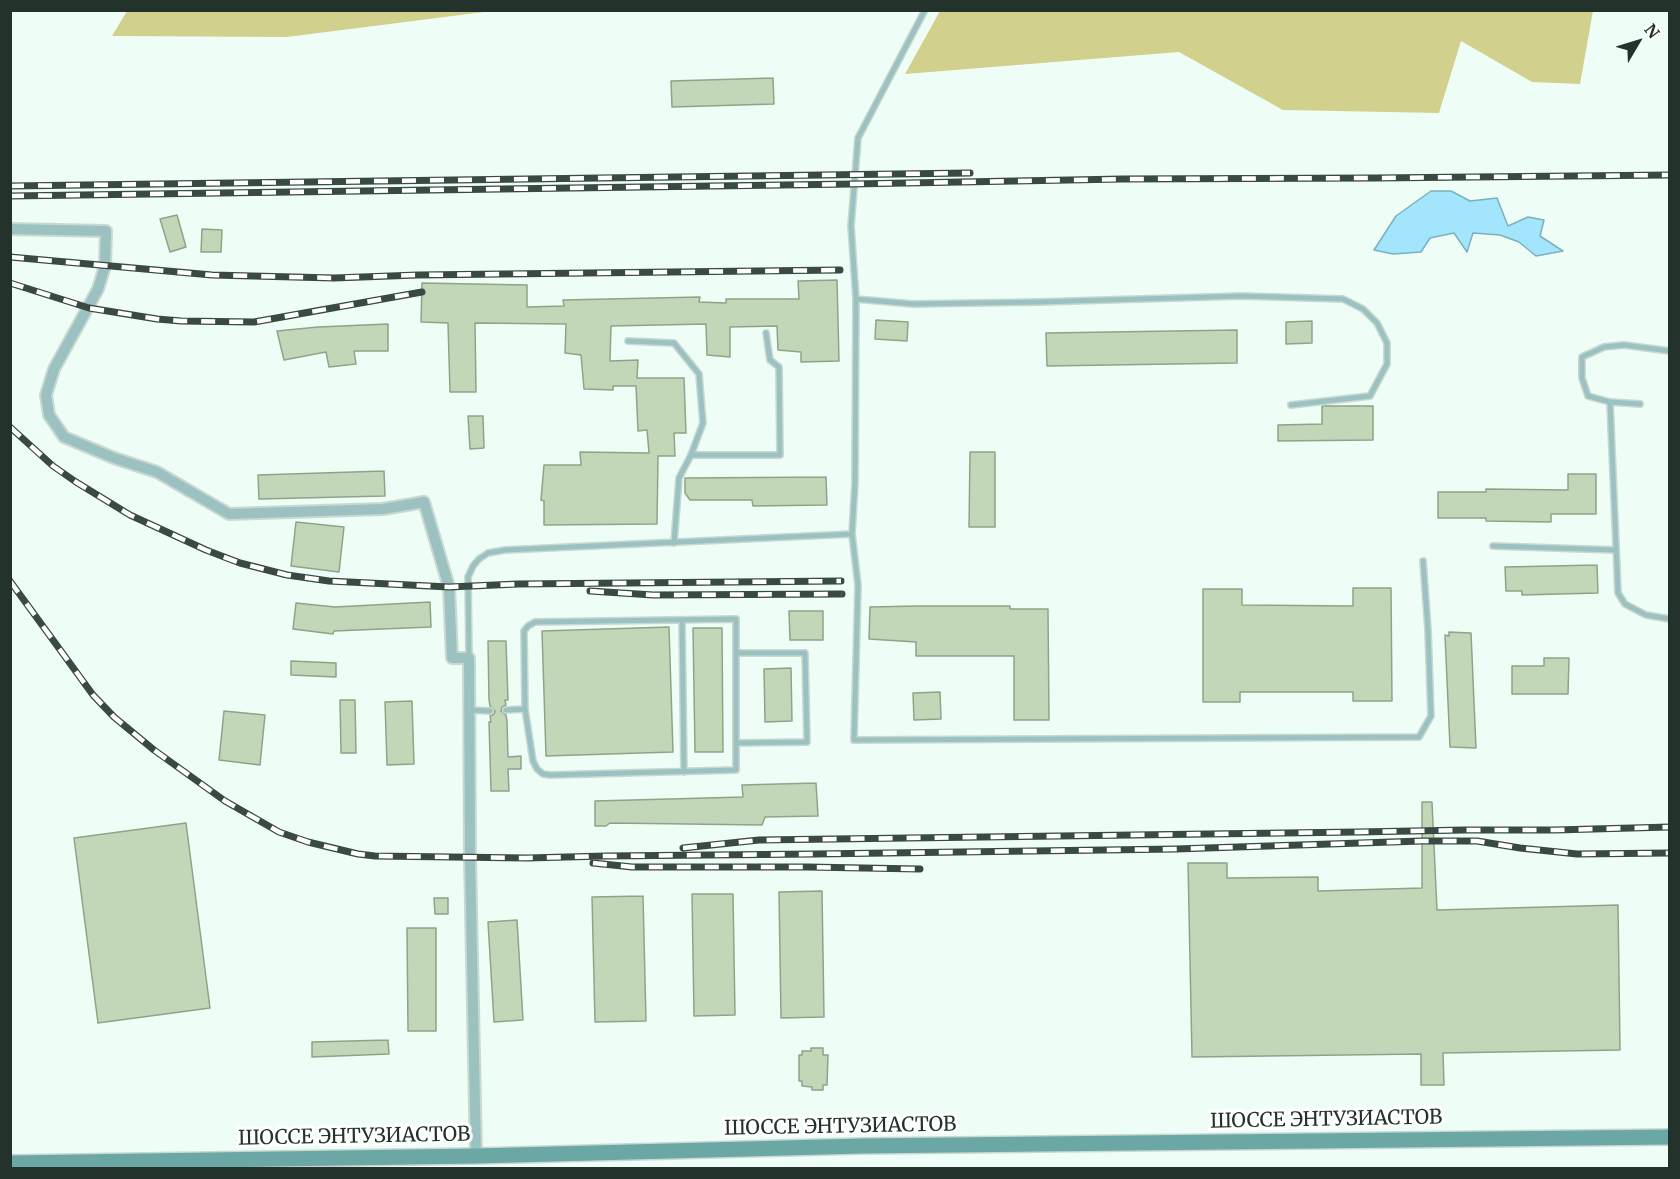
<!DOCTYPE html>
<html>
<head>
<meta charset="utf-8">
<style>
	body { margin:0 }
	#map { position:relative; width:1680px; height:1179px; overflow:hidden; background:#eefef6; font-family:Merriweather,serif }
	canvas { display:block }
	.frame { position:absolute; inset:0; border:12px solid #23332c; pointer-events:none }
	.north { position:absolute; left:1608px; top:12px; width:60px; height:60px; -webkit-text-stroke:4px #fff; paint-order:stroke; rotate:52deg; font-size:16px; font-weight:700; line-height:24px; text-align:center; color:#23332c }
	.north::after { content:''; display:block; margin:auto; width:21px; height:27px; background:#23332c; clip-path:polygon(50% 0,100% 100%,50% 72%,0 100%) }
</style>
</head>
<body>
<div id="map">
<canvas width="1680" height="1179"></canvas>
<div class="frame"></div>
<div class="north">N</div>
</div>
<script>
const ctx = document.querySelector('canvas').getContext('2d');
ctx.lineJoin = 'round';
function fill(path, color) { ctx.fillStyle = color; ctx.fill(path, 'evenodd'); }
const shape = rows => new Path2D(rows.map(r => 'M' + r).join(''));
function stroke(path, color, width, dash) { ctx.strokeStyle = color; ctx.lineWidth = width; ctx.lineCap = dash ? 'butt' : 'round'; ctx.setLineDash(dash || []); ctx.stroke(path); }
function write(font, color, halo, rows, align = 'center') {
  ctx.font = font + ' Merriweather,serif'; ctx.lineWidth = 6; ctx.setLineDash([]); ctx.textBaseline = 'middle'; ctx.strokeStyle = halo; ctx.fillStyle = color; for (const [text, x, y, turn = 0] of rows) {
    ctx.save(); ctx.translate(x, y); ctx.rotate((+turn || 0) * Math.PI / 180); ctx.textAlign = isNaN(turn) ? turn : align; if (halo) ctx.strokeText(text, 0, 0); ctx.fillText(text, 0, 0); ctx.restore();
  }
}
fill(shape([
	[127,11,127,10,492,11,287,37,112,36],
	[940,11,940,10,1593,11,1580,84,1532,82,1461,41,1439,113,1283,110,1179,52,905,74]
]), '#d2d08d');
const water = shape([
	[1431,191,1451,191,1470,201,1497,198,1508,226,1528,217,1544,220,1540,236,1563,251,1536,256,1519,242,1500,235,1473,233,1467,252,1454,233,1430,238,1421,252,1393,254,1374,250,1396,216,1431,191]
]);
fill(water, '#a2e5fc');
stroke(water, '#7cb0be', 1.5);
const building = shape([
	[773,78,774,104,672,107,671,81,773,78],
	[177,215,186,247,170,252,160,219,177,215],
	[202,229,222,230,221,252,201,252,202,229],
	[837,280,839,361,801,362,801,352,778,350,777,326,730,327,730,357,707,355,706,324,611,326,610,361,638,360,637,378,684,378,686,433,674,433,675,456,658,456,657,524,544,525,544,501,541,500,544,465,581,465,580,452,649,453,647,430,638,431,636,386,613,386,613,390,584,389,581,355,565,353,566,324,475,323,476,392,450,392,448,323,421,322,422,283,527,285,527,307,564,306,563,300,700,297,699,302,726,303,726,299,799,299,798,281,837,280],
	[876,320,908,322,907,341,875,339,876,320],
	[1312,321,1312,343,1286,344,1286,322,1312,321],
	[388,324,388,351,354,351,356,364,329,367,326,352,284,360,277,331,318,327,388,324],
	[1237,330,1237,363,1047,366,1046,333,1237,330],
	[1322,406,1373,406,1373,440,1278,441,1278,425,1322,424,1322,406],
	[468,416,483,416,484,448,470,449,468,416],
	[970,452,995,452,995,527,969,527,970,452],
	[384,471,385,496,259,499,258,475,384,471],
	[1568,474,1596,474,1596,514,1551,514,1551,522,1486,521,1486,518,1438,518,1438,492,1486,492,1486,489,1568,490,1568,474],
	[826,477,827,505,753,506,752,500,690,500,685,493,685,478,826,477],
	[296,522,344,527,339,572,291,566,296,522],
	[1597,565,1598,593,1522,595,1522,591,1506,591,1505,567,1597,565],
	[1353,588,1391,588,1392,701,1353,701,1353,692,1240,692,1240,702,1203,702,1203,589,1242,589,1242,605,1353,606,1353,588],
	[430,602,431,627,334,631,333,634,293,629,296,603,335,607,430,602],
	[917,606,1010,606,1010,609,1048,609,1049,720,1014,720,1014,656,916,656,916,642,869,639,870,607,917,606],
	[789,611,823,611,823,640,790,640,789,611],
	[669,627,673,752,546,756,542,631,669,627],
	[693,628,722,628,723,752,695,752,693,628],
	[1449,632,1471,633,1476,748,1450,747,1445,635,1449,636,1449,632],
	[488,641,506,641,508,700,505,700,506,705,502,707,501,711,506,715,507,721,508,757,521,756,521,769,508,769,509,791,491,791,489,722,491,722,490,716,494,714,495,711,490,706,489,700,488,641],
	[1544,658,1569,658,1568,694,1512,694,1512,666,1544,666,1544,658],
	[291,661,336,663,336,677,291,675,291,661],
	[791,668,792,721,765,722,764,669,791,668],
	[940,692,941,719,914,720,913,693,940,692],
	[340,700,355,700,356,753,341,753,340,700],
	[412,701,414,764,387,765,385,702,412,701],
	[224,711,265,715,260,765,219,760,224,711],
	[816,783,818,816,765,817,762,825,610,823,606,826,595,826,595,801,743,797,742,785,816,783],
	[1422,802,1432,802,1437,910,1618,905,1620,1050,1443,1053,1444,1085,1421,1085,1421,1054,1192,1057,1188,863,1227,863,1227,878,1318,877,1318,891,1422,888,1422,802],
	[186,823,210,1008,98,1023,74,838,186,823],
	[822,891,824,1017,781,1018,779,892,822,891],
	[692,894,733,894,735,1015,694,1016,692,894],
	[643,896,646,1021,595,1022,592,897,643,896],
	[434,898,448,898,448,914,435,914,434,898],
	[517,920,523,1020,494,1022,488,922,517,920],
	[407,928,436,928,436,1031,408,1031,407,928],
	[388,1040,389,1054,312,1057,312,1042,388,1040],
	[811,1048,823,1048,823,1055,828,1055,827,1085,823,1085,823,1090,812,1090,812,1087,802,1086,802,1081,799,1081,799,1055,802,1055,802,1051,811,1051,811,1048]
]);
fill(building, '#c1d7b7');
stroke(building, '#8fa486', 1.5);
const service = shape([
	[856,299,913,304,1039,302,1242,296,1343,299,1363,309,1377,323,1387,343,1387,364,1370,396,1291,405],
	[628,341,674,343,699,374,703,423,691,455],
	[1610,402,1588,396,1582,378,1582,357,1604,347,1624,345,1670,351],
	[1640,404,1610,402,1618,593,1625,604,1646,615,1670,619],
	[852,534,858,585,854,740,1419,737,1431,716,1428,630,1423,561],
	[674,543,679,478,691,455,780,455,779,367,770,360,766,333],
	[1493,546,1616,550],
	[736,619,736,770,550,775,543,774,537,769,533,761,525,709,524,631,528,626,535,622,736,619],
	[682,620,684,772],
	[736,653,805,653,807,742,736,743],
	[469,658,468,577,473,566,479,559,488,553,505,550,852,534,855,483,856,299,851,226,858,138,925,10],
	[470,710,490,711],
	[506,710,525,709]
]);
const minor = shape([
	[10,229,106,231,105,266,98,289,54,369,46,395,49,415,64,437,114,458,157,472,229,514,383,509,424,502,449,587,452,658,469,658,470,858,476,1156]
]);
const secondary = shape([
	[10,1163,476,1156,862,1146,1670,1137]
]);
stroke(service, '#c9d9d2', 8);
stroke(minor, '#c9d9d2', 14);
stroke(secondary, '#c9d9d2', 18);
stroke(service, '#9bc2c1', 5);
stroke(minor, '#9bc2c1', 10);
stroke(secondary, '#6aa7a5', 15);
const rail = shape([
	[10,186,970,173],
	[10,196,853,184,1123,179,1375,178,1670,175],
	[10,257,212,275,334,278,418,275,840,270],
	[10,283,89,308,157,319,181,321,254,322,422,292],
	[10,427,53,466,76,482,130,515,206,550,240,563,287,575,329,581,449,587,518,584,841,581],
	[10,581,93,695,114,717,154,750,225,801,279,832,308,842,358,854,375,856,527,858,606,856,815,854,1176,849,1422,841,1477,841,1520,848,1577,854,1670,853],
	[590,591,653,595,842,594],
	[683,848,759,840,1358,832,1465,830,1555,830,1670,827],
	[593,863,632,867,807,867,920,869]
]);
stroke(rail, '#3a4a43', 7);
stroke(rail, '#fff', 4.5, [14]);
write('20px', '#23332c', '#fff', [
	["ШОССЕ ЭНТУЗИАСТОВ",1326,1120,-1],
	["ШОССЕ ЭНТУЗИАСТОВ",840,1127,-1],
	["ШОССЕ ЭНТУЗИАСТОВ",354,1137,-1]
]);
</script>
</body>
</html>
